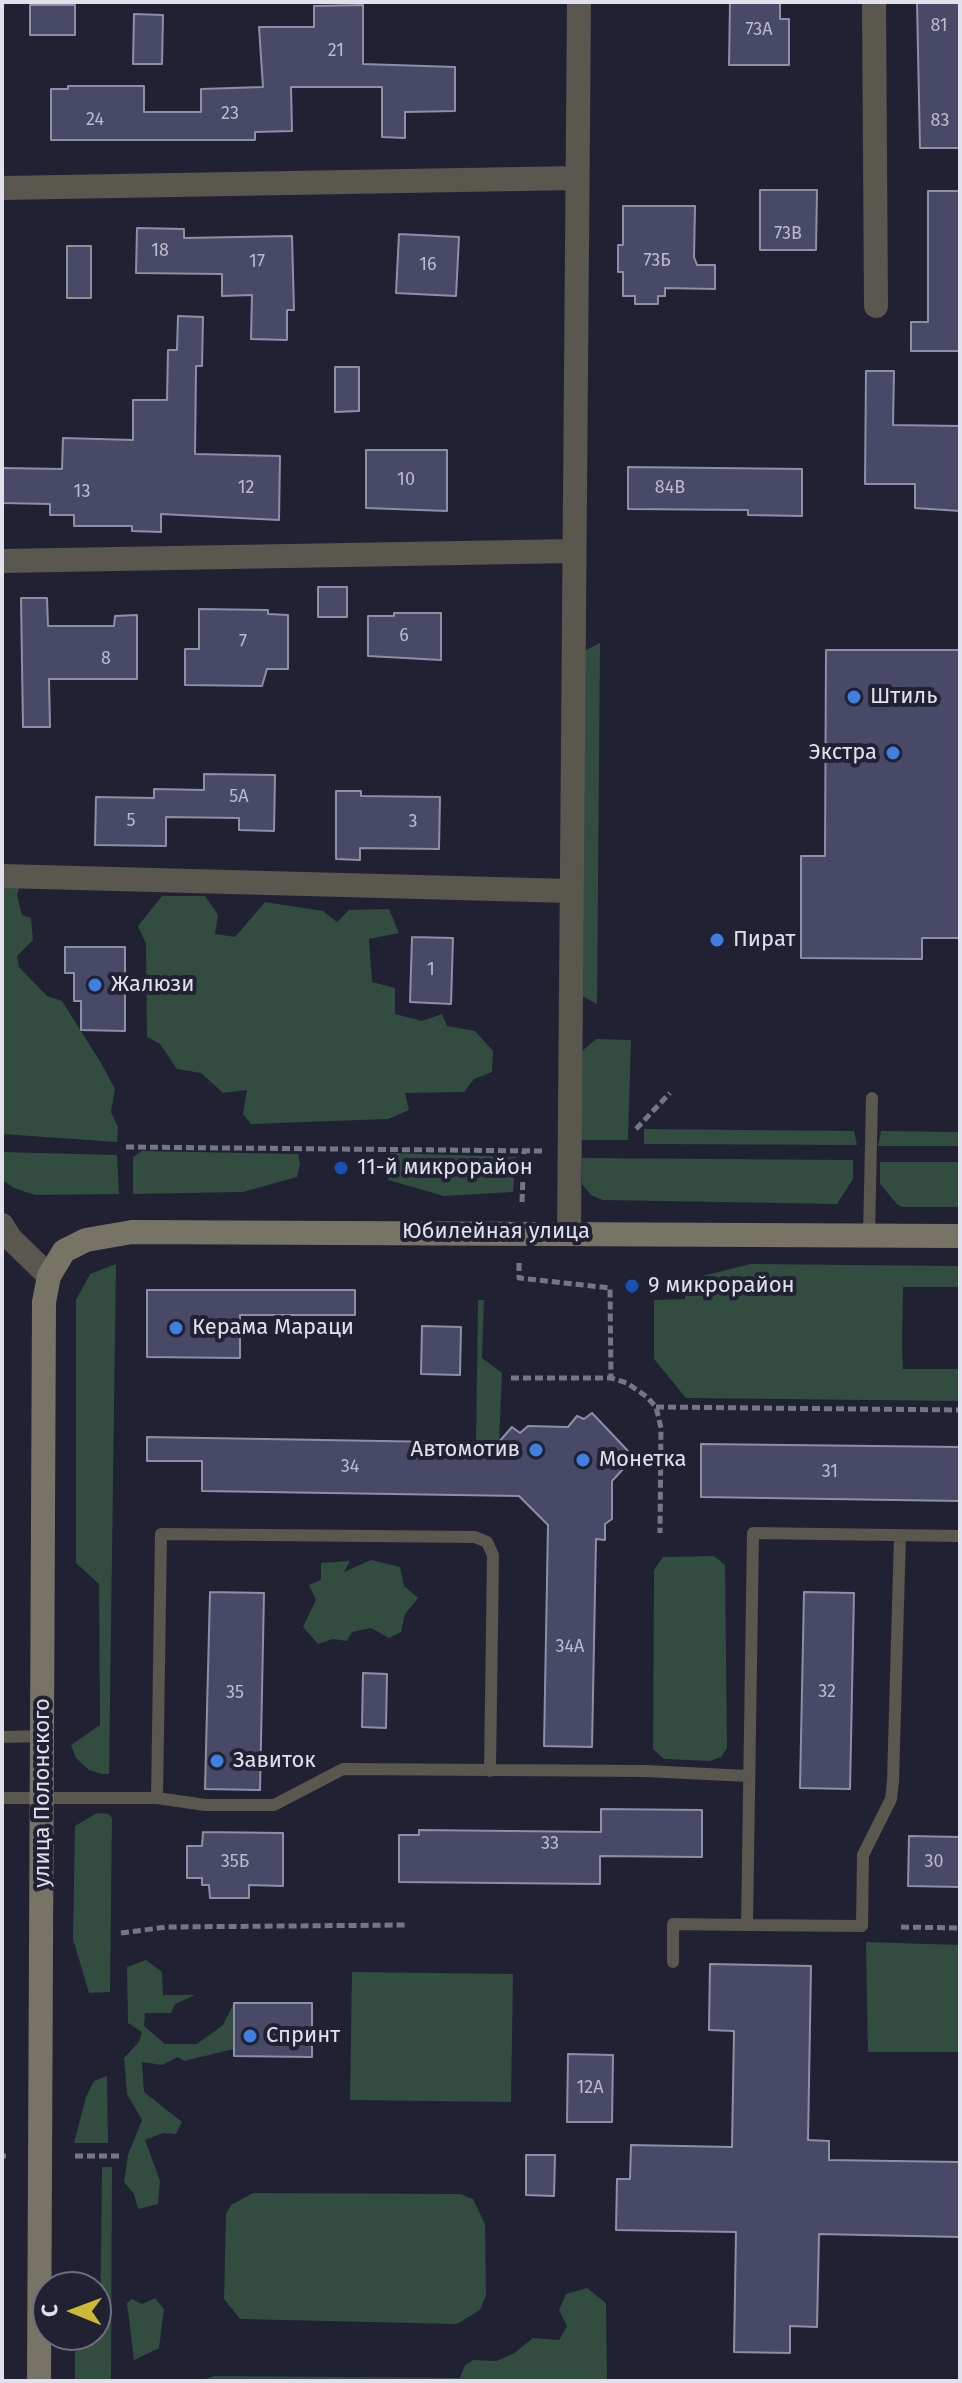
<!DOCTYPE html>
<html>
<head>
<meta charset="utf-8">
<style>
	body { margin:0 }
	#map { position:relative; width:962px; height:2383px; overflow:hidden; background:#202133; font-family:"Fira Sans",sans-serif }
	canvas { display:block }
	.frame { position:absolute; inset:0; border:4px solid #e0e1ed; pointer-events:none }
	.north { position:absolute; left:32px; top:2271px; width:80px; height:80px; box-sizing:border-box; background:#202133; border:2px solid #6d6e7d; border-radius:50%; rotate:271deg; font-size:22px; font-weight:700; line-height:32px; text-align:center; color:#e0e1ed }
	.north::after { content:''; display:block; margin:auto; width:28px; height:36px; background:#cdb938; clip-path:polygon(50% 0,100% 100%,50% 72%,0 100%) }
</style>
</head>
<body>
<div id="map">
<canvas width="962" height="2383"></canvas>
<div class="frame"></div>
<div class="north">С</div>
</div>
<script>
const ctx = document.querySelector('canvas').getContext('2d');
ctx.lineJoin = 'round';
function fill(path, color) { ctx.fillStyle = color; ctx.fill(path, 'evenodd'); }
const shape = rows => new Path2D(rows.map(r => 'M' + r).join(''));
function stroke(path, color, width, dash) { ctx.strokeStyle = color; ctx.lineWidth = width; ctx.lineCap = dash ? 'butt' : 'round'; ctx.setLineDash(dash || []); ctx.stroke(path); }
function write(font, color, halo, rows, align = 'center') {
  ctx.font = font + ' "Fira Sans",sans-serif'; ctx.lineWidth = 8; ctx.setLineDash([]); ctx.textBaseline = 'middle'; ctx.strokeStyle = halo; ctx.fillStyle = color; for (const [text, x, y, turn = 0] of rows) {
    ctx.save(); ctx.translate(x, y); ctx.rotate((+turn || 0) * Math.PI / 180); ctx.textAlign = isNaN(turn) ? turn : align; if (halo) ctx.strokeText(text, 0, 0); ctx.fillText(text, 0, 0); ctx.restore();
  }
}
fill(shape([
	[600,643,597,1004,580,995,584,651],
	[20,885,17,895,22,915,31,918,33,940,17,956,19,967,47,996,62,1001,101,1063,115,1089,111,1112,118,1127,117,1142,2,1134,2,886],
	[162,896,205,896,218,915,215,934,235,937,265,902,323,911,337,922,349,910,389,909,399,933,369,939,372,982,395,988,395,1014,422,1021,442,1014,447,1026,475,1031,493,1051,492,1072,474,1079,464,1092,405,1093,409,1110,388,1119,251,1124,243,1114,247,1090,223,1093,201,1073,177,1069,160,1044,147,1037,146,944,138,926],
	[596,1039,631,1040,628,1140,581,1140,582,1051],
	[644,1129,854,1131,857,1145,644,1144],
	[881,1131,960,1132,960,1146,878,1146],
	[142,1151,298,1154,300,1164,297,1177,243,1192,133,1194,133,1157],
	[2,1152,117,1155,119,1194,35,1195,14,1188,2,1180],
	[390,1153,516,1157,513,1192,444,1196,388,1180],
	[582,1158,853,1160,853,1179,837,1204,603,1200,591,1195,582,1184],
	[880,1162,960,1162,960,1207,902,1207,897,1204,880,1184],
	[116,1264,109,1774,102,1774,89,1770,76,1758,71,1745,100,1725,99,1584,76,1563,76,1300,90,1274],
	[751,1264,960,1266,960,1287,903,1287,902,1345,903,1369,960,1369,960,1401,686,1398,654,1359,654,1300,685,1299,686,1280],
	[478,1300,484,1300,482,1358,502,1373,499,1443,476,1443],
	[714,1556,725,1565,727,1748,721,1757,710,1761,664,1759,653,1749,654,1570,663,1557],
	[371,1560,400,1567,404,1586,418,1598,405,1614,401,1632,389,1638,371,1628,352,1632,347,1641,333,1639,318,1644,303,1627,316,1600,309,1585,321,1580,321,1563,350,1561,344,1572],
	[97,1813,109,1814,112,1818,110,1992,89,1993,73,1939,75,1826],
	[866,1942,960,1945,960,2052,868,2052],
	[146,1960,162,1972,163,1995,195,1995,175,2004,171,2013,145,2013,144,2026,165,2044,197,2044,223,2025,234,2003,234,2049,184,2061,178,2057,162,2065,142,2062,144,2092,182,2122,176,2134,163,2133,145,2140,160,2181,158,2204,138,2209,134,2194,124,2182,128,2155,142,2120,127,2094,124,2058,139,2042,142,2032,128,2023,127,1967],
	[352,1972,513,1974,511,2102,350,2100],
	[107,2076,108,2143,74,2143,86,2097,94,2081],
	[102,2167,112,2167,111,2381,75,2381,75,2351,100,2338],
	[253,2193,460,2194,473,2199,485,2224,486,2295,480,2310,457,2324,240,2319,224,2299,226,2214,231,2205],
	[587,2288,606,2303,607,2381,200,2381,214,2376,460,2378,465,2365,473,2360,496,2361,513,2354,533,2338,559,2340,567,2326,559,2310,566,2294],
	[155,2298,164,2309,159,2348,134,2360,127,2303,132,2299,142,2304]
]), '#324c3f');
const building = shape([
	[730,2,780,2,780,19,789,19,789,65,729,65,730,2],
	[917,2,960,2,960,148,920,148,917,2],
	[30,5,75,5,75,35,30,35,30,5],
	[363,5,363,64,455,67,455,111,405,112,405,138,382,137,382,87,291,87,292,131,255,132,255,140,51,140,51,89,68,89,68,86,144,86,144,112,201,112,201,89,263,87,259,27,314,27,314,6,363,5],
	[134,14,163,15,162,64,133,64,134,14],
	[760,190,817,190,816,250,760,250,760,190],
	[928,191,960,191,960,351,911,351,911,322,928,322,928,191],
	[623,206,695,206,694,257,697,265,715,265,715,289,665,288,665,296,658,296,658,304,635,304,635,296,623,296,623,272,618,272,618,245,623,245,623,206],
	[137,228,184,229,184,238,292,236,294,310,287,310,287,340,251,339,252,295,222,296,222,274,136,273,137,228],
	[399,234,459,237,456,296,396,293,399,234],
	[67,246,91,246,91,298,67,298,67,246],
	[178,316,203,317,202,366,196,366,195,454,280,456,279,520,161,514,161,532,132,531,132,526,74,526,74,515,50,515,50,504,2,503,2,468,62,469,63,438,133,440,133,400,167,400,168,350,177,350,178,316],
	[335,367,359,367,359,411,335,412,335,367],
	[866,371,894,371,893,425,960,426,960,511,915,508,915,484,865,484,866,371],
	[366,450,447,450,447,511,366,508,366,450],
	[628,467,802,469,802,516,748,515,748,510,628,509,628,467],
	[318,587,347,587,347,617,318,617,318,587],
	[21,598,47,598,48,626,114,626,115,616,137,615,137,679,49,679,50,727,23,727,21,598],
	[199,609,268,610,268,614,288,615,288,669,267,669,262,686,185,685,185,649,199,649,199,609],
	[394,613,441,613,441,660,368,656,368,616,394,616,394,613],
	[826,650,960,650,960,938,922,938,922,959,801,958,801,856,825,856,826,650],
	[204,774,275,775,274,831,239,830,239,818,166,817,166,846,95,845,96,797,154,798,154,789,204,790,204,774],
	[336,791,361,791,361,796,440,797,439,849,360,848,360,860,336,859,336,791],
	[412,937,453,938,451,1004,410,1002,412,937],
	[65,947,125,947,125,1031,81,1030,81,1001,74,1001,74,973,65,973,65,947],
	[147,1290,355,1290,355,1315,240,1315,240,1358,147,1357,147,1290],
	[422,1326,461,1327,460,1375,421,1374,422,1326],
	[592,1413,629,1452,623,1460,625,1467,612,1481,612,1519,605,1524,605,1540,596,1539,592,1747,544,1746,548,1525,519,1496,202,1491,202,1461,147,1461,147,1437,498,1443,512,1427,520,1433,528,1426,568,1427,577,1416,584,1419,592,1413],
	[701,1444,960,1447,960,1501,701,1497,701,1444],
	[210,1592,264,1593,260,1790,205,1789,210,1592],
	[804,1592,854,1593,850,1789,800,1788,804,1592],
	[363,1673,387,1674,386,1728,362,1727,363,1673],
	[601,1809,702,1810,702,1857,600,1856,600,1884,399,1882,399,1835,419,1835,419,1830,601,1832,601,1809],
	[203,1832,283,1833,283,1886,249,1885,249,1898,210,1898,209,1885,202,1885,202,1878,187,1878,187,1846,202,1846,203,1832],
	[909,1836,960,1837,960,1887,908,1886,909,1836],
	[710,1964,811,1966,808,2140,829,2141,829,2160,960,2162,960,2237,819,2234,817,2327,790,2326,790,2353,734,2352,736,2232,616,2230,617,2179,630,2179,631,2145,732,2147,734,2031,709,2030,710,1964],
	[234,2003,312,2003,312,2057,234,2056,234,2003],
	[568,2054,613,2055,612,2122,567,2122,568,2054],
	[526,2155,555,2155,554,2196,526,2195,526,2155]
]);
fill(building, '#474966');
stroke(building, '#8d8fa5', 2);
stroke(shape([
	[636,1129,670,1093],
	[126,1147,545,1151],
	[522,1202,524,1151],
	[519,1263,519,1278,610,1288,611,1378],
	[511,1378,611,1378,627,1383,647,1397,656,1407,661,1428,660,1533],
	[656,1407,960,1410],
	[901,1927,960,1928],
	[121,1933,167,1927,406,1925],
	[2,2156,6,2156],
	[75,2156,119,2156]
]), '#757685', 5, [8, 4]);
stroke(shape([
	[869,1235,872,1098],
	[2,1737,43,1736],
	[2,1798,157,1798,205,1805,274,1805,343,1769,645,1771,748,1776],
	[157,1798,161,1534,475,1537,487,1542,493,1555,490,1771],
	[747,1925,862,1926,863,1855,891,1799,893,1781,900,1535],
	[673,1962,673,1924,747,1925,753,1533,960,1536]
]), '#59574e', 12);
stroke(shape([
	[874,2,876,306],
	[2,188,577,178],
	[2,561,574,551],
	[2,876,571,891],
	[2,1225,10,1238,49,1276],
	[569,1232,579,2]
]), '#59574e', 24);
stroke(shape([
	[39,2381,44,1302,49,1276,64,1251,86,1240,132,1232,960,1236]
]), '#777465', 24);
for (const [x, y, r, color] of [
	[854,697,8,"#3f7fe0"],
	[893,753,8,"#3f7fe0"],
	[717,940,8,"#3f7fe0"],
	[95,985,8,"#3f7fe0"],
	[341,1168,8,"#1a4fb4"],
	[632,1286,8,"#1a4fb4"],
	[176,1328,8,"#3f7fe0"],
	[536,1450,8,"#3f7fe0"],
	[583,1460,8,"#3f7fe0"],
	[217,1761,8,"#3f7fe0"],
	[250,2036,8,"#3f7fe0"]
]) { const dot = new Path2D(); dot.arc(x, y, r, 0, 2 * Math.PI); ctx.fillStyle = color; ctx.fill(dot); stroke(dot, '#202133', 3); }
write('18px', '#babbcb', null, [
	["81",939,26],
	["73А",759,30],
	["21",336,51],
	["23",230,114],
	["24",95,120],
	["83",940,121],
	["73В",788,234],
	["18",160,251],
	["73Б",657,261],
	["17",257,262],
	["16",428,265],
	["10",406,480],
	["12",246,488],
	["84В",670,488],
	["13",82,492],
	["6",404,636],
	["7",243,642],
	["8",106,659],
	["5А",239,797],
	["5",131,821],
	["3",413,822],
	["1",431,970],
	["34",350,1467],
	["31",830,1472],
	["34А",570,1647],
	["32",827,1692],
	["35",235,1693],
	["33",550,1844],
	["35Б",235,1862],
	["30",934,1862],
	["12А",590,2088]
]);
write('22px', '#e0e1ed', '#202133', [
	["Штиль",870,697],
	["Экстра",877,753,"right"],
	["Пират",733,940],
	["Жалюзи",111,985],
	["11-й микрорайон",357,1168],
	["9 микрорайон",648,1286],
	["Керама Мараци",192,1328],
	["Автомотив",520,1450,"right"],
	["Монетка",599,1460],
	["Завиток",233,1761],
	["Спринт",266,2036]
], 'left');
write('22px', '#e0e1ed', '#202133', [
	["Юбилейная улица",496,1232],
	["улица Полонского",43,1793,-90]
]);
</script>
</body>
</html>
